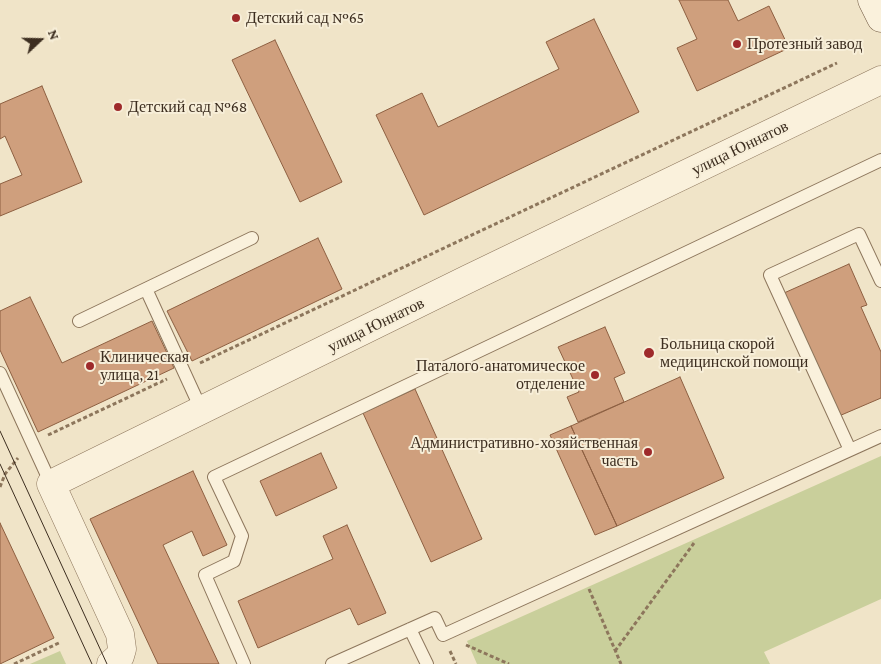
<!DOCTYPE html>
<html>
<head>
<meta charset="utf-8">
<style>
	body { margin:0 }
	#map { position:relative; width:881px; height:664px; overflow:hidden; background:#f0e4c8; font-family:"Crimson Pro",serif }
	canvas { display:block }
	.north { position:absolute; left:15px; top:15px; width:50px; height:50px; -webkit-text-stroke:4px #f7eed8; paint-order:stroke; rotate:69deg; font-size:14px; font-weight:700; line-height:20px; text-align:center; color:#3d2e20 }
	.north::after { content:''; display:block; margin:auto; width:18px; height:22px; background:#3d2e20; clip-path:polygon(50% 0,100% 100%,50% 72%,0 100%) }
</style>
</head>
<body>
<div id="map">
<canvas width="881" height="664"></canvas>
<div class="north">N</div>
</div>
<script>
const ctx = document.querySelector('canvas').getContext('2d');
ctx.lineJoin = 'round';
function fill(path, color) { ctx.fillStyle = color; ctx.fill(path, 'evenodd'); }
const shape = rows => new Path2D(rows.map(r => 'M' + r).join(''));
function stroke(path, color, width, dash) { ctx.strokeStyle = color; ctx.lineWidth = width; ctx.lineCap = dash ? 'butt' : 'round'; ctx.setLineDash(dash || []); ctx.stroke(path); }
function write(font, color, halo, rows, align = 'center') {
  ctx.font = font + ' "Crimson Pro",serif'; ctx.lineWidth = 4; ctx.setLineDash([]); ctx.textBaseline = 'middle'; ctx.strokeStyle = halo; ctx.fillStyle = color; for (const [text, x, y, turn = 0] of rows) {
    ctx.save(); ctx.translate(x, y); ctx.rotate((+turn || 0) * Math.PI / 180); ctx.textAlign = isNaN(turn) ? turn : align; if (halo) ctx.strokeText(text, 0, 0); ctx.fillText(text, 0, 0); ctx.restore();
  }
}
fill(shape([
	[881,456,881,599,764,652,770,664,477,664,467,641],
	[60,651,66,664,30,664]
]), '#c9cf9b');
const building = shape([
	[679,0,728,0,738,21,769,6,789,48,697,91,677,48,697,39,679,0],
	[594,19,639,112,424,215,376,115,422,93,438,127,559,69,546,42,594,19],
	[275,40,342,182,300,202,232,60,275,40],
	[42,86,82,182,0,216,0,184,22,175,5,136,0,139,0,104,42,86],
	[318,238,342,289,192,361,167,311,318,238],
	[849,264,867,305,861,307,881,352,881,398,839,416,784,293,849,264],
	[30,297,62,363,152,321,174,368,38,432,0,350,0,311,30,297],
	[605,327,625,373,614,378,624,402,578,422,567,397,579,392,558,347,605,327],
	[680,377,724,478,617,526,571,426,680,377],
	[415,389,482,539,431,562,363,413,415,389],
	[571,426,617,526,595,535,550,435,571,426],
	[321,453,337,488,276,516,260,481,321,453],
	[193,471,227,545,203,556,192,531,163,545,219,664,158,664,90,519,193,471],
	[0,523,54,638,0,664,0,523],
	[347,525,386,613,358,625,350,608,258,648,238,601,333,559,323,536,347,525]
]);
fill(building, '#cf9f7d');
stroke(building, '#8d5f41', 1);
const service = shape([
	[146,289,201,409],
	[79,321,252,238],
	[0,373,51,484],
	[850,450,770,275,859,234,881,281],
	[410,629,427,664],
	[244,664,205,575,234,561,242,536,214,477,881,160],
	[332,664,435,618,443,635,881,436]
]);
const tertiary = shape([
	[111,664,120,656,122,649,120,634,51,484,468,279,881,80]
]);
const secondary = shape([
	[872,0,881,18]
]);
stroke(service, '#8d765c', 14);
stroke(tertiary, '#8d765c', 29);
stroke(secondary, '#6f573f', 29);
stroke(shape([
	[200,363,837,63],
	[48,435,167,379],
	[0,487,5,474,18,458],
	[589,589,621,664],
	[466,645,509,664],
	[450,651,456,664],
	[615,651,694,543],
	[14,664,61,642]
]), '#8d765c', 3, [4, 2.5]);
stroke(service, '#faf1dc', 12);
stroke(tertiary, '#faf1dc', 28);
stroke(secondary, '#faf1dc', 28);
stroke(shape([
	[0,431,107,664],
	[0,464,92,664]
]), '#3d2e20', 1);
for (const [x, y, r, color] of [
	[236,18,5,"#9e2a2b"],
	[737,44,5,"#9e2a2b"],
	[118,107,5,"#9e2a2b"],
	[649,353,6,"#9e2a2b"],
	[90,366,5,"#9e2a2b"],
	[595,375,5,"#9e2a2b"],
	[648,452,5,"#9e2a2b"]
]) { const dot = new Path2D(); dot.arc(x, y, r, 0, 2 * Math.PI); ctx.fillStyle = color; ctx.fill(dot); stroke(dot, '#f7eed8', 2); }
write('16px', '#3d2e20', '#f7eed8', [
	["Детский сад №65",246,18],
	["Протезный завод",747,44],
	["Детский сад №68",128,107],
	["Больница скорой",660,344],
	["медицинской помощи",660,362],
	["Клиническая",100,357],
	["улица, 21",100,375],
	["Паталого-анатомическое",585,366,"right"],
	["отделение",585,384,"right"],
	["Административно-хозяйственная",638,443,"right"],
	["часть",638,461,"right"]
], 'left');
write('16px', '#3d2e20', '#f7eed8', [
	["улица Юннатов",740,148,-26],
	["улица Юннатов",376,325,-26]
]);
</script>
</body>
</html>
